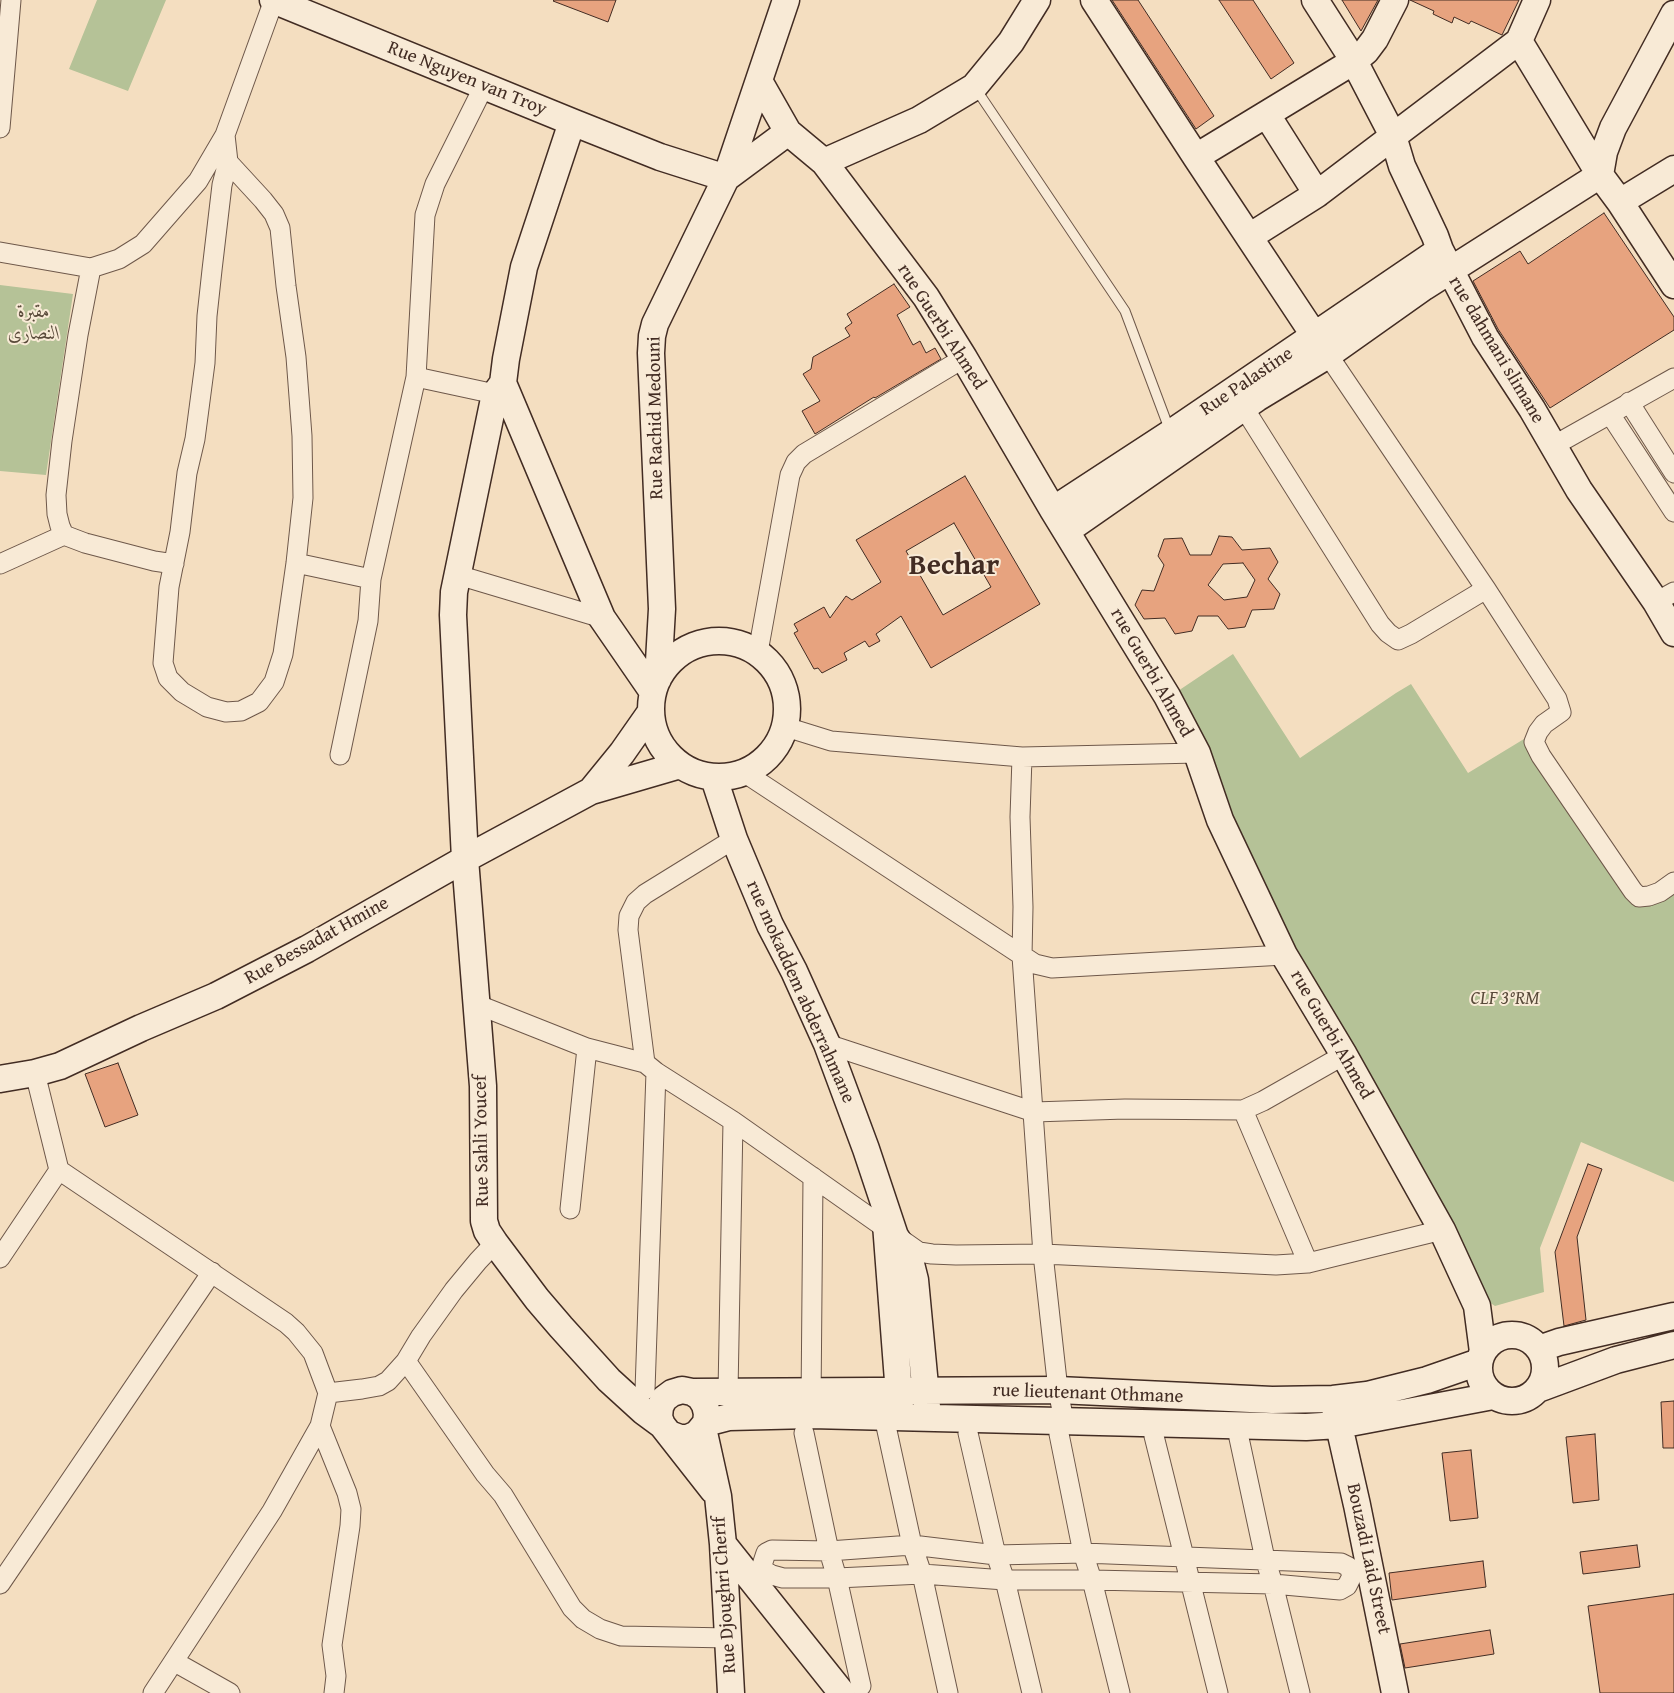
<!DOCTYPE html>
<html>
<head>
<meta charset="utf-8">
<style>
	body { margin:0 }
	canvas { display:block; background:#f4dec0 }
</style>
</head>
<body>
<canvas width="1674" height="1693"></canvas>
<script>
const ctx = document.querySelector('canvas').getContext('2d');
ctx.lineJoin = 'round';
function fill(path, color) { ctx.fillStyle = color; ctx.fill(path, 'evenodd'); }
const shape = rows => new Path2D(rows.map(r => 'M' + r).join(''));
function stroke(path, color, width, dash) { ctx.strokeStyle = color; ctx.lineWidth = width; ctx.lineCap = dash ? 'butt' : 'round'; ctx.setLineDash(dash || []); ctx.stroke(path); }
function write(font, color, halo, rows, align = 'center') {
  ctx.font = font + ' "Gentium Book Plus",Amiri,serif'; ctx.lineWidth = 4; ctx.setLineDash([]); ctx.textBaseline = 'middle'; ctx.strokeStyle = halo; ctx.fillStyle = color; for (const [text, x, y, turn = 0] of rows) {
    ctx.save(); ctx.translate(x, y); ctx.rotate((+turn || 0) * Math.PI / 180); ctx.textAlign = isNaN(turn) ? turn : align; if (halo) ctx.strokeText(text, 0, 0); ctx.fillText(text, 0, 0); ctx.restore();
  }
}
fill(shape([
	[97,0,166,0,128,91,69,69],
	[0,285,73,294,46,475,0,471],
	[1233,654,1300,758,1396,693,1411,684,1468,773,1524,739,1631,899,1674,889,1674,1182,1581,1142,1540,1248,1544,1292,1495,1306,1483,1298,1318,1005,1175,693]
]), '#b5c297');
const building = shape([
	[554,0,616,0,608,22,553,1,554,0],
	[1112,0,1138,0,1214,116,1196,129,1112,0],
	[1219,0,1253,0,1294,63,1271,79,1219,0],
	[1342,0,1378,0,1361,31,1342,0],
	[1410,0,1519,0,1502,35,1471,21,1469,24,1454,17,1452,23,1433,14,1434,11,1410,0],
	[1604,213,1674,317,1674,330,1550,408,1498,329,1473,281,1520,251,1528,264,1604,213],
	[894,284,910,307,897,315,913,345,920,341,926,353,935,348,941,359,875,398,874,397,815,434,802,411,820,401,803,374,811,369,813,357,850,336,845,328,852,323,847,314,894,284],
	[965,476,1040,604,931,668,901,616,876,634,880,641,869,647,865,641,844,653,847,660,822,673,818,668,814,669,794,633,798,631,794,624,824,607,830,618,846,596,852,600,881,582,856,540,965,476],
	[954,523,991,587,943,615,906,551,954,523],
	[1219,536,1232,537,1242,550,1270,548,1278,562,1268,579,1280,594,1274,609,1252,610,1245,627,1228,629,1218,616,1198,616,1192,631,1175,634,1165,618,1144,619,1135,605,1142,590,1154,591,1164,565,1158,556,1164,539,1182,538,1190,555,1211,555,1219,536],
	[1243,563,1255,580,1247,597,1224,600,1208,585,1223,564,1243,563],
	[118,1063,138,1115,105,1127,85,1074,118,1063],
	[1588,1164,1602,1169,1577,1237,1586,1320,1564,1326,1555,1252,1588,1164],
	[1674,1401,1674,1448,1663,1448,1661,1402,1674,1401],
	[1595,1434,1599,1500,1573,1503,1566,1437,1595,1434],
	[1471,1450,1478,1518,1450,1521,1442,1453,1471,1450],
	[1637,1545,1640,1567,1583,1574,1580,1552,1637,1545],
	[1483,1561,1486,1587,1392,1600,1389,1573,1483,1561],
	[1674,1594,1674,1693,1600,1693,1588,1606,1674,1594],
	[1490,1630,1494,1654,1405,1668,1400,1644,1490,1630]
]);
fill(building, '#e7a37f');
stroke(building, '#422c23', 1);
const lane = shape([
	[976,89,1125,311,1170,431]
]);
const street = shape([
	[484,86,435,184,425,215,416,377,495,394],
	[0,128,11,0],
	[225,135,228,162,263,200,274,214,280,228,286,286,296,357,302,436,303,498,296,563,283,654,274,682,259,702,241,711,226,712,207,707,182,692,168,678,163,663,169,587,180,532,187,473,195,439,205,363,207,316,212,270,222,185,228,162],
	[0,252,91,268,119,259,143,244,198,181,225,135,274,0],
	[91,268,78,335,62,441,56,495,57,514,60,526,64,535,85,543,154,561,174,564],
	[1328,355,1486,589,1557,699,1561,712,1544,724,1538,732,1534,742,1541,756,1633,891,1639,897,1649,896,1660,892,1674,882],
	[1239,396,1244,408,1380,624,1388,633,1398,640,1411,634,1486,589],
	[1629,402,1674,473],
	[1610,414,1674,512],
	[1553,446,1674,378],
	[296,563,371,579],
	[0,564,64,535],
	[458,575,602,618],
	[1656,602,1674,592],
	[758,652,790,475,796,462,804,454,964,358],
	[786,727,831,741,1022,757,1197,753],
	[340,755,368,621,371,579,416,377],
	[1022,757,1020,817,1023,907,1022,956,1043,1254,1058,1390,1064,1421],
	[745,773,1035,964,1052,968,1284,955],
	[476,1004,587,1048],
	[827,1044,1034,1112,1125,1109,1243,1110,1263,1101,1344,1055],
	[645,1063,656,1072,733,1121,919,1252,932,1254,956,1255,1043,1254,1276,1265,1308,1263,1442,1230],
	[1243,1110,1308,1263],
	[59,1170,286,1323,296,1332,313,1353,328,1393,320,1426,272,1511,153,1693],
	[570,1209,587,1048,645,1063,628,930,629,916,636,902,645,894,734,839],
	[0,1258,59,1170,35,1073],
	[406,1361,485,1474,503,1495,572,1608,583,1619,600,1629,621,1636,730,1638],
	[645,1390,656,1072],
	[728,1392,733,1121],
	[328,1393,362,1389,379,1386,388,1381,406,1361,421,1336,454,1290,478,1261,495,1243],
	[811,1404,813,1177],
	[320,1426,347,1493,351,1509,350,1526,332,1645,336,1676,334,1693],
	[886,1426,912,1545,922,1574,948,1693],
	[804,1433,829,1551,837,1578,861,1686],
	[968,1433,996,1555,1005,1580,1032,1693],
	[1059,1434,1083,1553,1092,1580,1120,1693],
	[1154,1436,1218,1693],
	[1239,1438,1265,1559,1273,1584,1300,1693],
	[912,1545,996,1555,1083,1553,1341,1563,1349,1567,1352,1576,1347,1586,1340,1590,1273,1584,1092,1580,1005,1580,922,1574,837,1578,783,1578,772,1575,765,1571,762,1565,766,1553,772,1550,829,1551,912,1545],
	[0,1584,212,1272],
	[175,1662,230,1693]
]);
const secondary = shape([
	[273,0,572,122,660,157,726,178],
	[1094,0,1196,157,1324,350],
	[1315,0,1354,61,1393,136,1402,166,1435,236,1440,250,1485,337,1532,409,1579,490,1656,602,1674,633],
	[1519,41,1600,175,1620,202,1674,285],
	[759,81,788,132,824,162,926,297,964,358,1053,510,1167,696,1197,753,1220,820,1284,955,1344,1055,1442,1230,1477,1306,1483,1352],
	[1267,115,1317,194],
	[572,122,524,267,506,359,503,383,602,618,653,692],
	[1196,157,1354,61,1366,51,1375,39,1395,0],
	[824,162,919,120,974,87,1011,42,1037,0],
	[1600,175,1604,152,1613,128,1674,14],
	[726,178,788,132],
	[1620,202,1674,169],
	[1249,237,1317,194,1519,41,1537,0],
	[503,383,495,394,454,592,453,615,465,859,483,1086,484,1221,487,1231,495,1243,537,1299,561,1327,609,1380,643,1411,662,1425],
	[1053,510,1171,433,1440,250],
	[1066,531,1257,398,1328,355,1424,287,1600,175],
	'651 709a68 68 0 1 1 136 0a68 68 0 1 1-136 0Z',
	[658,679,662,609,651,353,652,336,655,324,726,178,786,0],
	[714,778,734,839,770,925,794,971,827,1044,866,1149,895,1236,910,1260,915,1280,927,1407],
	[591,791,622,753,650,713],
	[0,1079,35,1073,60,1066,141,1028,216,996,307,949,465,859,591,791,680,765],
	[886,1224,900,1407],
	'1479 1368a33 33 0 1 1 66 0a33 33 0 1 1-66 0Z',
	[1539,1349,1559,1342,1674,1316],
	[1538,1389,1616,1360,1674,1345],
	[692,1392,1058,1390,1272,1400,1333,1399,1367,1395,1427,1380,1479,1362],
	[1335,1408,1357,1505,1395,1693],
	[706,1423,729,1417,811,1415,1306,1427,1339,1425,1493,1396],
	[703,1428,718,1496,723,1544,731,1693],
	[672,1435,680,1438,688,1438,697,1434,706,1423,707,1414,705,1405,700,1397,692,1392,682,1390,672,1393,664,1399,660,1407,659,1417,662,1425,713,1490],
	[723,1544,842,1693]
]);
stroke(lane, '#6e584a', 11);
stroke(street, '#6e584a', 21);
stroke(secondary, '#422c23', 29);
stroke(lane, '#f8ead6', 9);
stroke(street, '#f8ead6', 19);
stroke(secondary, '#f8ead6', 26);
write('19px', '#422c23', '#f8ead6', [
	["Rue Nguyen van Troy",467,79,22],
	["rue Guerbi Ahmed",941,327,57],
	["rue dahmani slimane",1496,350,59],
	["Rue Palastine",1247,382,-34],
	["Rue Rachid Medouni",656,418,-91],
	["rue Guerbi Ahmed",1151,673,60],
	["Rue Bessadat Hmine",317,941,-29],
	["rue mokaddem abderrahmane",800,992,66],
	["rue Guerbi Ahmed",1331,1035,60],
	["Rue Sahli Youcef",482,1141,-91],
	["rue lieutenant Othmane",1088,1394,2],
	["Bouzadi Laid Street",1368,1559,78],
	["Rue Djoughri Cherif",725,1595,-94]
]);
write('italic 19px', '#594a3a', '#f8ead6', [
	["مقبرة",34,312],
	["النصارى",34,334],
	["CLF 3°RM",1505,999]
]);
write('bold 29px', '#422c23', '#f8ead6', [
	["Bechar",954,567]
]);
</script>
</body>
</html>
